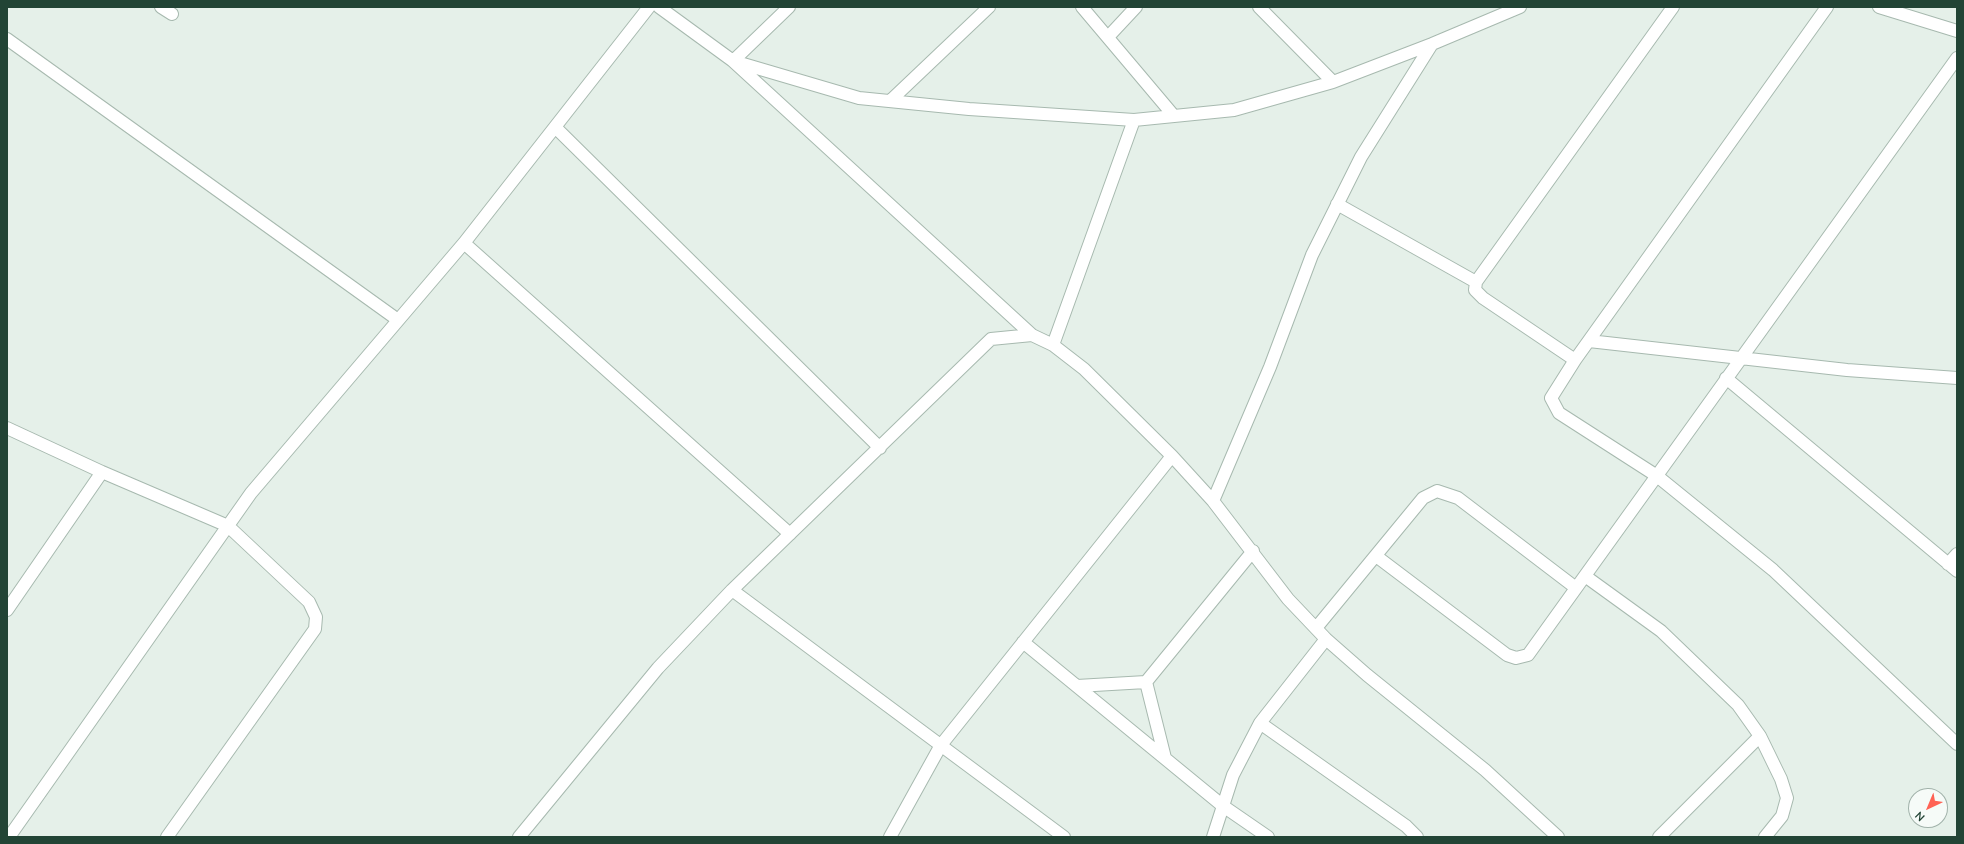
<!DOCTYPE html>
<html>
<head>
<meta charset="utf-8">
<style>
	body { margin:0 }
	#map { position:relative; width:1964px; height:844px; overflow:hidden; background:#e5f0e9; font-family:"Nunito Sans",sans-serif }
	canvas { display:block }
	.frame { position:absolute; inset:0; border:8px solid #224435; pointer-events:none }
	.north { position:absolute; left:1908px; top:788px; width:40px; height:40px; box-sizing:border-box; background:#f6fbf8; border:1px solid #a1b2aa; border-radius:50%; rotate:224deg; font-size:11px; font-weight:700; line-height:16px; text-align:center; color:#224435 }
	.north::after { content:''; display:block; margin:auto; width:14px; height:18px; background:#ff6254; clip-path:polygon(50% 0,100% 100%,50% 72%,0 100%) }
</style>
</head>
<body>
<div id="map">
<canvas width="1964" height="844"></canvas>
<div class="frame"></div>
<div class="north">N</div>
</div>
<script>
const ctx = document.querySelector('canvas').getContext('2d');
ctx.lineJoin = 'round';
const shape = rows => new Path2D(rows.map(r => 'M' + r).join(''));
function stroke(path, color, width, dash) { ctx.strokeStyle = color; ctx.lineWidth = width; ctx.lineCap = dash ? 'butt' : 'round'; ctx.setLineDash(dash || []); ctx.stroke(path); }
const minor = shape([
	[161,7,172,14],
	[659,7,733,61,859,98,969,109,1134,120,1234,110,1333,82,1432,44,1520,7],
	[789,7,733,61,1032,335],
	[1082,7,1174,116],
	[1259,7,1333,82],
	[1827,7,1575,360,1551,398,1559,413,1657,476,1773,570,1957,744],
	[1879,7,1957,31],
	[1108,37,1136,7],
	[7,39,398,320],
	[890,101,989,7],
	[555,127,880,448],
	[1337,204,1476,282],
	[464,243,790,534],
	[1589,341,1847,370,1957,378],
	[1053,345,1134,120],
	[1575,360,1483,298,1475,290,1476,282,1673,7],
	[1726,378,1957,571],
	[7,428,102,472,228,526,309,602,316,617,315,629,167,837],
	[1213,501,1270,367,1312,255,1361,157,1432,44],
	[1376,556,1507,655,1516,658,1528,655,1957,58],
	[1948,564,1957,554],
	[1585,576,1661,631,1738,705,1760,736,1781,779,1787,798,1782,816,1765,837],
	[732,590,1064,837],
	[7,610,102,472],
	[1316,628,1423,498,1437,491,1458,498,1576,588],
	[1023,642,1223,806,1268,837],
	[1146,682,1165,758],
	[1077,686,1146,682,1253,551],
	[1260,723,1406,826,1417,837],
	[9,837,251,493,464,243,649,7],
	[519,837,658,668,732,590,991,339,1032,335,1053,345,1084,369,1172,456,1213,501,1288,599,1326,639,1367,675,1485,770,1558,837],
	[890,837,941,745,1172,456],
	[1213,837,1233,775,1260,723,1326,639],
	[1659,837,1760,736]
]);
stroke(minor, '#a7b9af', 14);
stroke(minor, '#fff', 12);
</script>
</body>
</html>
